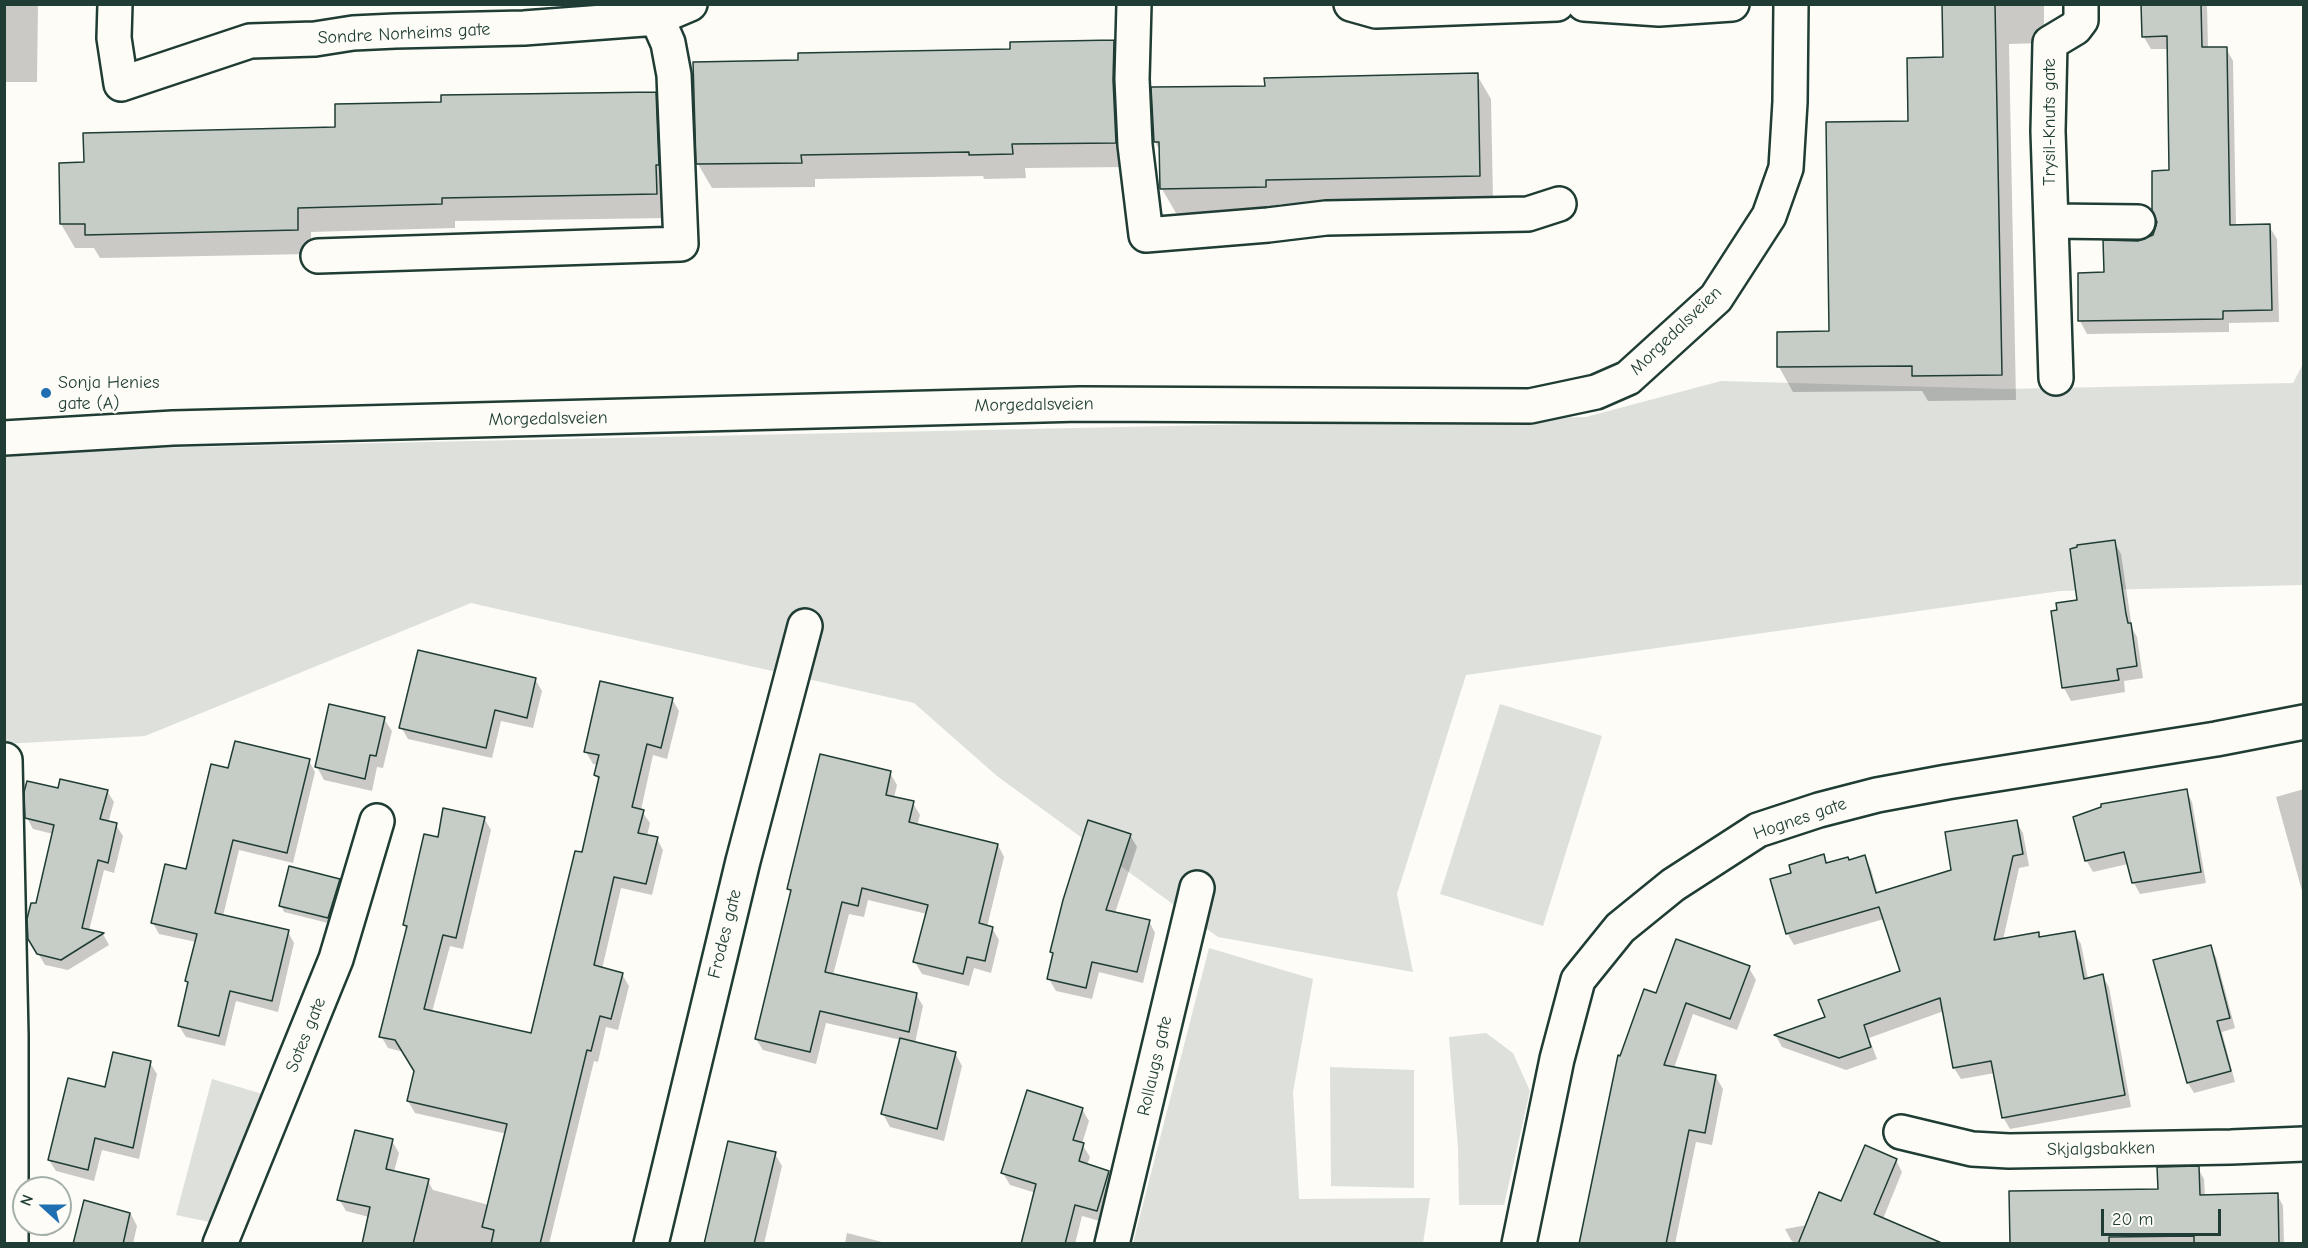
<!DOCTYPE html>
<html>
<head>
<meta charset="utf-8">
<style>
	body { margin:0 }
	#map { position:relative; width:2308px; height:1248px; overflow:hidden; background:#fdfcf7; font-family:"Comic Neue",sans-serif }
	canvas { display:block }
	.frame { position:absolute; inset:0; border:6px solid #1f3d34; pointer-events:none }
	.north { position:absolute; left:12px; top:1176px; width:60px; height:60px; box-sizing:border-box; background:#fdfcf7; border:2px solid #a4b0a9; border-radius:50%; rotate:291deg; font-size:16px; font-weight:700; line-height:24px; text-align:center; color:#1f3d34 }
	.north::after { content:''; display:block; margin:auto; width:21px; height:27px; background:#1f6fb2; clip-path:polygon(50% 0,100% 100%,50% 72%,0 100%) }
	.scale { position:absolute; left:2101px; top:1209px; width:120px; height:27px; box-sizing:border-box; border:3px solid #1f3d34; border-top:0; padding-left:8px; font-size:18px; line-height:21px; white-space:nowrap; color:#1f3d34; -webkit-text-stroke:4px #fdfcf7; paint-order:stroke }
</style>
</head>
<body>
<div id="map">
<canvas width="2308" height="1248"></canvas>
<div class="frame"></div>
<div class="north">N</div>
<div class="scale">20 m</div>
</div>
<script>
const ctx = document.querySelector('canvas').getContext('2d');
ctx.lineJoin = 'round';
function fill(path, color) { ctx.fillStyle = color; ctx.fill(path, 'evenodd'); }
const shape = rows => new Path2D(rows.map(r => 'M' + r).join(''));
function stroke(path, color, width, dash) { ctx.strokeStyle = color; ctx.lineWidth = width; ctx.lineCap = dash ? 'butt' : 'round'; ctx.setLineDash(dash || []); ctx.stroke(path); }
function write(font, color, halo, rows, align = 'center') {
  ctx.font = font + ' "Comic Neue",sans-serif'; ctx.lineWidth = 5; ctx.setLineDash([]); ctx.textBaseline = 'middle'; ctx.strokeStyle = halo; ctx.fillStyle = color; for (const [text, x, y, turn = 0] of rows) {
    ctx.save(); ctx.translate(x, y); ctx.rotate((+turn || 0) * Math.PI / 180); ctx.textAlign = isNaN(turn) ? turn : align; if (halo) ctx.strokeText(text, 0, 0); ctx.fillText(text, 0, 0); ctx.restore();
  }
}
fill(shape([
	[2303,364,2303,585,2060,591,1466,675,1397,894,1413,972,1218,937,997,776,914,703,471,603,145,736,5,744,5,455,55,450,1586,417,1721,381,2006,389,2293,383],
	[1500,704,1602,736,1543,926,1440,894],
	[1209,948,1313,979,1293,1092,1299,1199,1430,1198,1423,1243,1133,1243],
	[1486,1033,1513,1053,1530,1091,1504,1205,1459,1205,1458,1148,1449,1037],
	[1330,1067,1414,1070,1414,1188,1331,1186],
	[212,1079,266,1095,214,1223,176,1215]
]), '#dde0db');
fill(shape([
	[4,4,38,4,37,82,4,82],
	[1944,4,2044,4,2044,43,2009,44,2016,400,1928,401,1922,391,1793,392,1779,367,1831,333,1945,58],
	[2143,4,2207,4,2208,48,2226,48,2233,61,2236,226,2269,226,2277,239,2279,322,2229,323,2229,332,2087,334,2080,321,2106,274,2154,236,2171,171,2169,49,2151,49,2143,36],
	[1113,41,1128,66,1129,167,1025,168,1026,178,984,179,983,176,815,179,815,187,712,188,698,164,695,63,800,61,1012,50],
	[1477,75,1491,99,1493,200,1279,204,1279,211,1176,213,1162,189,1161,152,1155,142,1266,87],
	[655,93,669,117,669,218,455,221,455,228,311,232,311,254,100,258,94,248,75,248,61,224,86,164,337,129],
	[2114,541,2121,554,2132,628,2137,637,2143,678,2124,681,2125,692,2071,701,2064,688,2052,612,2079,601],
	[535,679,542,691,533,728,501,721,492,758,408,739,401,727],
	[672,699,679,711,667,759,653,755,641,810,650,823,647,836,657,839,663,850,652,895,621,888,602,969,622,974,629,986,618,1030,606,1027,598,1062,594,1061,549,1244,363,1244,369,1217,346,1211,339,1199,392,1141,399,1153,394,1172,428,1181,433,1190,489,1205,507,1134,415,1113,408,1101,415,1071,404,1052,388,1048,381,1036,407,930,404,925,439,839,484,818,491,830,463,949,450,946,432,1012,532,1035,583,854,599,782,596,775,598,765,593,764,586,752],
	[384,719,392,731,383,768,377,767,372,791,324,780,317,767],
	[309,761,315,772,293,863,239,850,223,916,288,932,294,943,278,1012,236,1001,225,1046,186,1037,179,1026,189,985,187,981,196,942,159,934,153,923,187,870,229,770],
	[890,773,897,785,894,798,913,803,920,815,917,826,998,845,1004,857,987,927,992,928,999,940,991,973,974,968,969,986,922,974,915,962,927,914,868,900,864,917,849,914,833,975,916,994,923,1006,915,1043,955,1053,962,1066,944,1141,890,1127,883,1114,901,1040,826,1023,816,1064,763,1050,756,1039,792,894,788,888],
	[2304,789,2304,898,2276,797],
	[59,790,107,791,114,802,108,823,116,825,123,836,114,873,104,870,89,931,103,934,109,945,68,970,45,965,29,938,53,834,33,829,27,818],
	[2186,790,2192,802,2206,883,2140,894,2134,883,2128,864,2093,872,2086,860],
	[2016,821,2023,833,2029,866,2019,868,2003,940,2038,934,2041,938,2074,932,2081,944,2088,979,2102,975,2109,987,2131,1107,2010,1129,2003,1117,1995,1073,1961,1079,1954,1068,1944,1011,1869,1038,1877,1059,1846,1070,1782,1047,1776,1036,1827,1018,1902,972,1884,919,1794,945,1787,933,1793,874,1823,856,1828,864,1864,857,1871,869,1878,894,1953,872],
	[1130,835,1137,847,1115,913,1149,921,1155,933,1143,983,1099,972,1092,999,1056,991,1049,979,1054,956,1052,951],
	[339,881,343,887,332,924,284,912,281,905],
	[2210,946,2216,957,2235,1028,2222,1032,2235,1082,2194,1093,2188,1083,2155,961],
	[1749,968,1756,980,1737,1030,1693,1014,1674,1068,1716,1077,1723,1089,1712,1145,1696,1142,1675,1244,1580,1244,1657,995],
	[150,1063,157,1074,139,1159,102,1150,94,1181,56,1171,49,1160,106,1089],
	[1082,1109,1089,1121,1082,1144,1090,1157,1087,1165,1108,1172,1115,1184,1103,1222,1082,1216,1075,1244,1023,1244,1036,1193,1010,1185,1003,1173],
	[775,1154,782,1166,764,1244,706,1244],
	[1896,1160,1902,1172,1883,1219,1943,1244,1795,1244,1791,1240,1785,1229,1807,1225,1842,1203],
	[2198,1168,2204,1179,2205,1196,2277,1194,2283,1206,2284,1244,2011,1244,2159,1191],
	[85,1202,131,1214,137,1226,133,1244,75,1244],
	[847,1233,890,1244,845,1244]
]), '#0003');
const building = shape([
	[1942,4,1995,4,2002,375,1912,376,1912,366,1777,367,1777,332,1829,331,1826,122,1908,121,1907,58,1943,57,1942,4],
	[2141,4,2201,4,2202,47,2227,47,2230,225,2270,224,2272,310,2223,311,2223,319,2078,321,2078,273,2104,272,2103,240,2138,241,2153,235,2157,222,2152,211,2152,171,2169,170,2167,36,2142,37,2141,4],
	[1114,40,1113,80,1116,143,1012,144,1013,154,969,155,969,152,801,155,802,163,696,164,693,62,798,60,798,53,1010,49,1010,42,1114,40],
	[1478,73,1480,176,1266,180,1266,187,1160,189,1159,142,1154,142,1151,87,1265,86,1264,78,1478,73],
	[656,92,659,165,656,165,657,194,442,198,442,204,298,208,298,230,85,235,85,224,60,224,59,163,84,162,83,133,335,127,335,104,441,102,441,95,656,92],
	[2115,540,2126,614,2128,623,2131,623,2137,666,2117,669,2119,680,2062,688,2051,611,2057,610,2056,603,2077,600,2070,549,2077,547,2077,545,2115,540],
	[418,650,536,678,527,718,495,710,486,748,399,728,418,650],
	[600,681,673,698,661,748,647,744,632,807,644,810,638,833,658,837,646,884,614,877,594,965,623,973,611,1019,600,1016,591,1051,587,1050,540,1244,491,1244,494,1230,482,1227,507,1124,407,1101,414,1071,395,1040,379,1037,407,926,403,925,424,834,438,837,443,808,485,817,456,938,443,935,424,1009,531,1033,575,851,582,852,599,777,594,775,599,755,584,752,600,681],
	[329,704,385,717,376,756,370,755,365,779,315,767,329,704],
	[235,741,310,759,287,853,233,840,215,913,289,930,272,1001,230,991,219,1036,178,1026,188,982,185,981,197,934,151,923,165,864,186,869,211,764,228,768,235,741],
	[820,754,891,771,886,795,914,801,909,822,998,844,979,923,993,927,985,961,967,957,963,974,913,962,928,905,862,888,858,906,842,902,825,972,917,993,909,1032,820,1011,810,1052,755,1039,791,890,787,889,820,754],
	[60,779,108,790,100,819,117,823,108,863,98,860,82,928,104,933,61,960,37,954,28,939,27,919,31,903,36,903,54,825,25,818,24,792,27,781,58,788,60,779],
	[2187,789,2201,872,2132,883,2124,852,2085,861,2073,817,2101,807,2101,804,2187,789],
	[1088,820,1131,834,1106,910,1150,920,1137,972,1092,962,1086,988,1047,979,1053,953,1050,952,1063,900,1088,820],
	[2017,820,2023,854,2013,856,1994,940,2039,932,2039,937,2075,931,2084,979,2103,974,2125,1095,2002,1118,1991,1061,1953,1068,1940,998,1864,1025,1871,1047,1839,1058,1774,1035,1825,1017,1818,1000,1900,971,1879,907,1786,934,1770,879,1791,873,1789,865,1824,854,1826,863,1848,857,1849,860,1865,855,1876,893,1951,870,1945,832,2017,820],
	[289,866,340,879,328,918,279,906,289,866],
	[1676,939,1750,966,1730,1019,1686,1003,1664,1065,1716,1075,1705,1133,1689,1130,1666,1244,1579,1244,1618,1055,1620,1056,1644,989,1656,993,1676,939],
	[2211,945,2230,1018,2217,1021,2231,1071,2187,1083,2153,960,2211,945],
	[900,1038,956,1052,937,1129,881,1114,900,1038],
	[113,1052,151,1061,133,1148,95,1138,88,1170,48,1160,68,1078,105,1087,113,1052],
	[1027,1090,1083,1108,1073,1140,1084,1143,1079,1161,1109,1171,1097,1211,1075,1205,1065,1244,1021,1244,1036,1184,1001,1173,1027,1090],
	[355,1130,393,1139,386,1169,429,1179,413,1244,362,1244,370,1207,337,1200,355,1130],
	[728,1141,776,1152,754,1244,704,1244,728,1141],
	[1865,1145,1897,1159,1874,1214,1944,1244,1798,1244,1819,1192,1841,1201,1865,1145],
	[2199,1166,2200,1195,2278,1193,2279,1244,2194,1244,2194,1236,2109,1237,2109,1244,2010,1244,2009,1191,2158,1189,2157,1167,2199,1166],
	[84,1200,130,1213,123,1244,73,1244,84,1200]
]);
fill(building, '#c6cdc7');
stroke(building, '#1f3d34', 1.5);
const street = shape([
	[115,4,114,38,121,84,250,41,315,39,353,33,395,31,524,28,657,18,690,4],
	[1134,4,1132,79,1135,145,1146,235,1268,225,1326,218,1528,214,1559,204],
	[1351,4,1376,11,1557,4],
	[1584,4,1659,9,1732,4],
	[2051,221,2138,222],
	[318,256,681,244,674,75,668,43,657,18],
	[2056,378,2048,131,2050,43,2075,28,2081,20,2081,4],
	[5,760,11,1035,11,1244],
	[1901,1132,1972,1149,2009,1151,2231,1147,2304,1144],
	[220,1244,336,959,377,821],
	[651,1244,743,861,805,626],
	[1112,1244,1197,888],
	[1519,1244,1557,1059,1578,980,1620,928,1673,885,1758,830,1819,810,1877,795,1947,782,2216,739,2304,722]
]);
const secondary = shape([
	[4,438,173,428,1080,404,1530,406,1596,392,1628,378,1716,298,1769,216,1786,168,1790,102,1791,4]
]);
stroke(street, '#1f3d34', 38);
stroke(secondary, '#1f3d34', 38);
stroke(street, '#fdfcf7', 33);
stroke(secondary, '#fdfcf7', 33);
for (const [x, y, r, color] of [
	[46,393,6,"#1f6fb2"]
]) { const dot = new Path2D(); dot.arc(x, y, r, 0, 2 * Math.PI); ctx.fillStyle = color; ctx.fill(dot); stroke(dot, '#fdfcf7', 2); }
write('18px', '#1f3d34', '#fdfcf7', [
	["Sondre Norheims gate",404,34,-3],
	["Trysil-Knuts gate",2050,122,-90],
	["Morgedalsveien",1676,331,-44],
	["Morgedalsveien",1034,405,-1],
	["Morgedalsveien",548,419,-1],
	["Hognes gate",1800,819,-19],
	["Frodes gate",725,934,-76],
	["Sotes gate",306,1035,-68],
	["Rollaugs gate",1155,1066,-77],
	["Skjalgsbakken",2101,1149,-1]
]);
write('18px', '#1f3d34', '#fdfcf7', [
	["Sonja Henies",58,383],
	["gate (A)",58,404]
], 'left');
</script>
</body>
</html>
